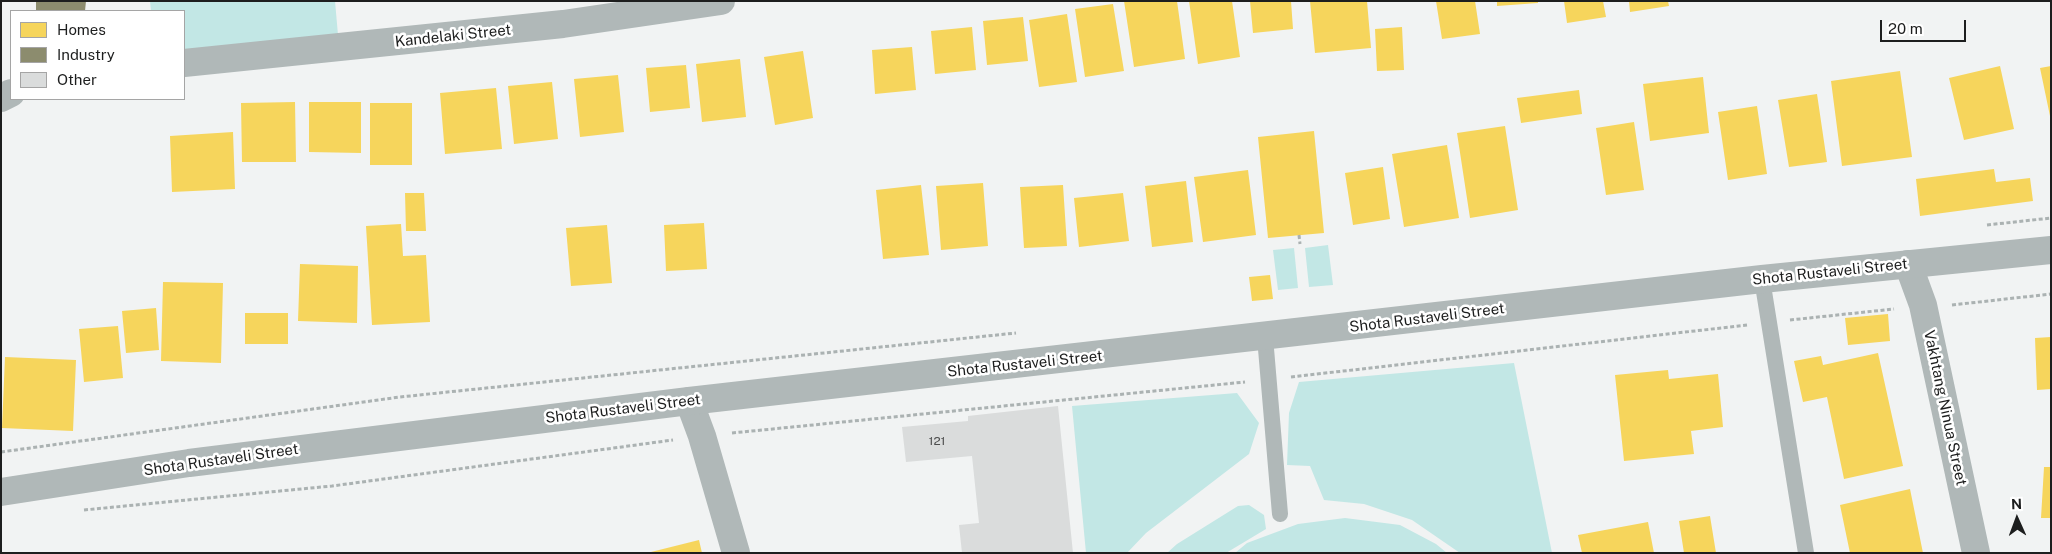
<!DOCTYPE html>
<html>
<head>
<meta charset="utf-8">
<style>
	body { margin:0 }
	#map { position:relative; width:2052px; height:554px; overflow:hidden; background:#f1f3f3; font-family:"Public Sans",sans-serif }
	canvas { display:block }
	.frame { position:absolute; inset:0; border:2px solid #1d1e1e; pointer-events:none }
	.legend { position:absolute; left:10px; top:10px; width:175px; height:90px; box-sizing:border-box; background:#fff; border:1px solid #a5a5a5; margin:0; padding:6px 9px; list-style:none; font-size:15px; color:#1d1e1e }
	.legend li { display:flex; align-items:center; gap:10px; height:25px }
	.legend b { width:25px; border:1px solid #a5a5a5 }
	.north { position:absolute; left:1992px; top:494px; width:50px; height:50px; -webkit-text-stroke:4px #fff; paint-order:stroke; rotate:358deg; font-size:14px; font-weight:700; line-height:20px; text-align:center; color:#1d1e1e }
	.north::after { content:''; display:block; margin:auto; width:18px; height:22px; background:#1d1e1e; clip-path:polygon(50% 0,100% 100%,50% 72%,0 100%) }
	.scale { position:absolute; left:1880px; top:20px; width:86px; height:22px; box-sizing:border-box; border:2px solid #1d1e1e; border-top:0; padding-left:6px; font-size:15px; line-height:18px; white-space:nowrap; color:#1d1e1e; -webkit-text-stroke:4px #fff; paint-order:stroke }
</style>
</head>
<body>
<div id="map">
<canvas width="2052" height="554"></canvas>
<div class="frame"></div>
<ul class="legend">
<li><b style="height:14px;background:#f6d55c"></b>Homes</li>
<li><b style="height:14px;background:#8c8c6e"></b>Industry</li>
<li><b style="height:14px;background:#dadcdc"></b>Other</li>
</ul>
<div class="north">N</div>
<div class="scale">20 m</div>
</div>
<script>
const ctx = document.querySelector('canvas').getContext('2d');
ctx.lineJoin = 'round';
function fill(path, color) { ctx.fillStyle = color; ctx.fill(path, 'evenodd'); }
const shape = rows => new Path2D(rows.map(r => 'M' + r).join(''));
function stroke(path, color, width, dash) { ctx.strokeStyle = color; ctx.lineWidth = width; ctx.lineCap = dash ? 'butt' : 'round'; ctx.setLineDash(dash || []); ctx.stroke(path); }
function write(font, color, halo, rows, align = 'center') {
  ctx.font = font + ' "Public Sans",sans-serif'; ctx.lineWidth = 5; ctx.setLineDash([]); ctx.textBaseline = 'middle'; ctx.strokeStyle = halo; ctx.fillStyle = color; for (const [text, x, y, turn = 0] of rows) {
    ctx.save(); ctx.translate(x, y); ctx.rotate((+turn || 0) * Math.PI / 180); ctx.textAlign = isNaN(turn) ? turn : align; if (halo) ctx.strokeText(text, 0, 0); ctx.fillText(text, 0, 0); ctx.restore();
  }
}
fill(shape([
	[150,1,335,1,338,35,184,50,184,11,151,11],
	[1328,245,1333,285,1309,287,1305,248],
	[1294,248,1298,288,1278,290,1273,250],
	[1514,363,1552,553,1460,553,1412,520,1364,504,1324,500,1310,466,1287,465,1289,413,1299,382],
	[1237,393,1259,423,1249,454,1146,533,1127,553,1086,553,1072,406],
	[1249,505,1264,515,1266,529,1226,553,1167,553,1177,544,1238,506],
	[1345,518,1400,525,1436,544,1447,553,1235,553,1247,543,1298,524]
]), '#c2e7e5');
fill(shape([
	[1124,1,1177,1,1185,59,1134,67],
	[1189,1,1232,1,1240,57,1198,64],
	[1250,1,1291,1,1293,29,1253,33],
	[1310,1,1367,1,1371,48,1315,53],
	[1436,1,1475,1,1480,34,1442,39],
	[1497,1,1538,1,1538,3,1497,6],
	[1564,1,1603,1,1606,17,1567,23],
	[1629,1,1668,1,1669,6,1630,12],
	[1113,4,1124,71,1085,77,1075,9],
	[1067,14,1077,82,1039,87,1029,20],
	[1023,17,1028,61,987,65,983,21],
	[972,27,976,70,935,74,931,31],
	[1402,27,1404,70,1377,71,1375,29],
	[912,47,916,90,875,94,872,50],
	[803,51,813,118,775,125,764,57],
	[740,59,746,117,702,122,696,64],
	[686,65,690,108,650,112,646,68],
	[2000,66,2014,129,1964,140,1949,78],
	[2051,66,2051,116,2050,116,2040,68],
	[1900,71,1912,157,1842,166,1831,81],
	[618,75,624,132,580,137,574,79],
	[1703,77,1709,133,1650,141,1643,84],
	[552,82,558,139,514,144,508,86],
	[496,88,502,149,445,154,440,93],
	[1579,90,1582,114,1521,123,1517,98],
	[1817,94,1827,162,1789,167,1778,100],
	[295,102,296,162,242,162,241,103],
	[309,102,361,102,361,153,309,152],
	[370,103,412,103,412,165,370,165],
	[1757,106,1767,174,1728,180,1718,112],
	[1634,122,1644,190,1606,195,1596,128],
	[1505,126,1518,210,1470,218,1457,133],
	[1314,131,1324,233,1268,238,1258,137],
	[233,132,235,189,172,192,170,136],
	[1447,145,1459,218,1404,227,1392,154],
	[1383,167,1390,219,1353,225,1345,173],
	[1994,169,1996,182,2030,178,2033,201,1920,216,1916,179],
	[1248,170,1256,235,1203,242,1194,177],
	[1186,181,1193,242,1152,247,1145,186],
	[983,183,988,246,941,250,936,186],
	[921,185,929,255,883,259,876,190],
	[1063,185,1067,246,1024,248,1020,187],
	[405,193,424,193,426,231,406,231],
	[1123,193,1129,241,1079,247,1074,198],
	[704,223,707,269,666,271,664,225],
	[401,224,403,256,426,255,430,322,372,325,366,226],
	[607,225,612,283,571,286,566,228],
	[300,264,358,266,357,323,298,321],
	[1270,275,1273,299,1252,301,1249,277],
	[163,282,223,283,221,363,161,361],
	[156,308,159,350,126,353,122,311],
	[245,313,288,313,288,344,245,344],
	[1888,314,1890,341,1848,345,1845,318],
	[118,326,123,378,84,382,79,329],
	[2051,337,2051,389,2037,390,2035,338],
	[1878,353,1903,466,1844,479,1827,397,1803,402,1794,361,1821,356,1823,365],
	[5,357,76,360,73,431,2,428],
	[1668,370,1669,379,1718,374,1723,427,1691,431,1694,454,1624,461,1615,375],
	[2044,467,2051,467,2051,518,2041,518],
	[1910,489,1923,553,1850,553,1840,505],
	[1710,516,1716,553,1684,553,1679,521],
	[1648,522,1654,553,1582,553,1578,535],
	[699,540,702,553,651,553,651,552]
]), '#f6d55c');
fill(shape([
	[36,1,86,1,85,11,36,11]
]), '#8c8c6e');
fill(shape([
	[1058,406,1073,553,962,553,959,525,979,523,972,456,906,462,902,427,968,421,968,416]
]), '#dadcdc');
stroke(shape([
	[1987,225,2051,218],
	[1299,235,1300,244],
	[1952,305,2051,294],
	[1790,320,1894,309],
	[1291,377,1747,325],
	[732,433,1245,382],
	[1,452,400,397,1016,333],
	[84,510,332,486,673,440]
]), '#abb2b2', 3, [4, 2.5]);
stroke(shape([
	[1762,279,1806,553],
	[1265,337,1280,514]
]), '#b0b8b8', 16);
stroke(shape([
	[184,63,563,24,721,1],
	[1,98,11,93],
	[1908,264,1923,305,1976,553],
	[689,401,702,436,736,553]
]), '#b0b8b8', 28);
stroke(shape([
	[1,492,189,463,689,401,1762,279,2051,250]
]), '#b0b8b8', 28);
write('12px', '#4d4e4e', null, [
	["121",937,441]
]);
write('15px', '#1d1e1e', '#fff', [
	["Kandelaki Street",453,36,-6],
	["Shota Rustaveli Street",1830,272,-6],
	["Shota Rustaveli Street",1427,318,-7],
	["Shota Rustaveli Street",1025,364,-6],
	["Vakhtang Ninua Street",1945,408,78],
	["Shota Rustaveli Street",623,409,-7],
	["Shota Rustaveli Street",221,460,-8]
]);
</script>
</body>
</html>
